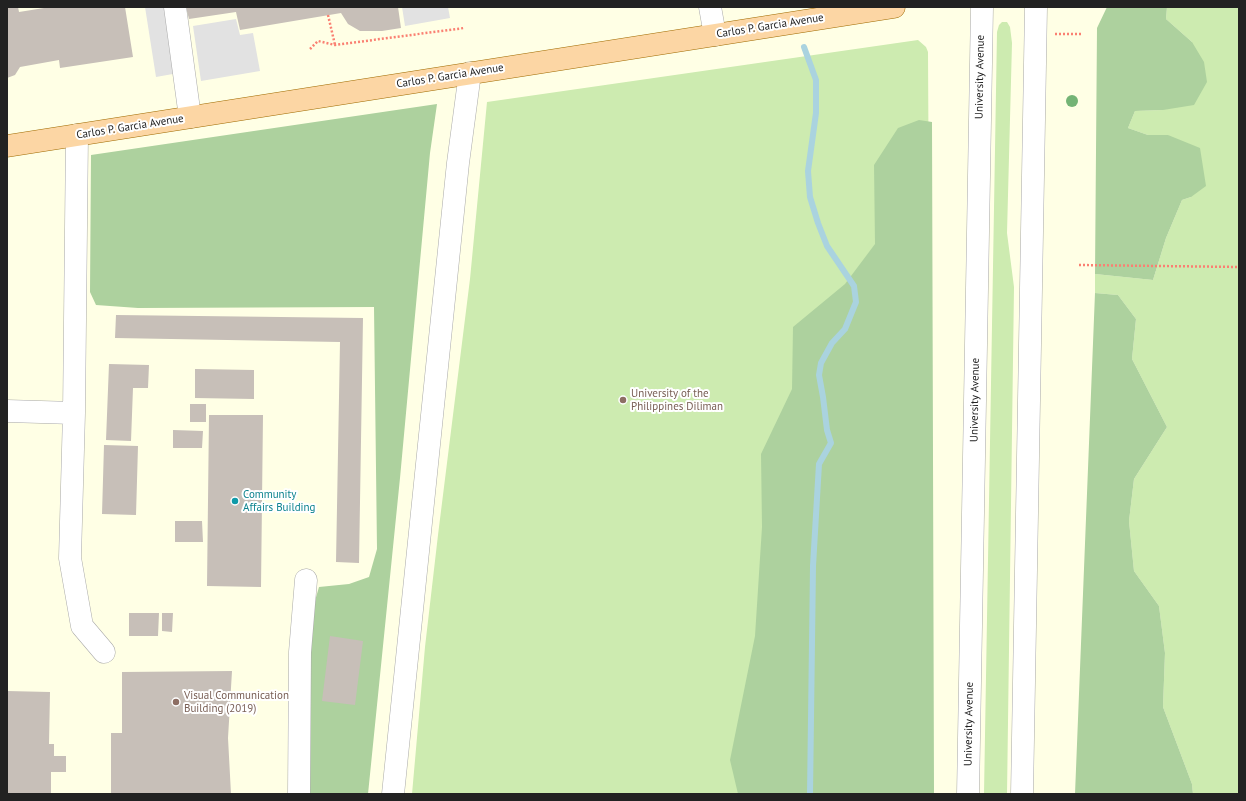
<!DOCTYPE html>
<html>
<head>
<meta charset="utf-8">
<style>
	body { margin:0 }
	#map { position:relative; width:1246px; height:801px; overflow:hidden; background:#f2efe9; font-family:"PT Sans",sans-serif }
	canvas { display:block }
	.frame { position:absolute; inset:0; border:8px solid #222; pointer-events:none }
</style>
</head>
<body>
<div id="map">
<canvas width="1246" height="801"></canvas>
<div class="frame"></div>
</div>
<script>
const ctx = document.querySelector('canvas').getContext('2d');
ctx.lineJoin = 'round';
function fill(path, color) { ctx.fillStyle = color; ctx.fill(path, 'evenodd'); }
const shape = rows => new Path2D(rows.map(r => 'M' + r).join(''));
function stroke(path, color, width, dash) { ctx.strokeStyle = color; ctx.lineWidth = width; ctx.lineCap = dash ? 'butt' : 'round'; ctx.setLineDash(dash || []); ctx.stroke(path); }
function write(font, color, halo, rows, align = 'center') {
  ctx.font = font + ' "PT Sans",sans-serif'; ctx.lineWidth = 4; ctx.setLineDash([]); ctx.textBaseline = 'middle'; ctx.strokeStyle = halo; ctx.fillStyle = color; for (const [text, x, y, turn = 0] of rows) {
    ctx.save(); ctx.translate(x, y); ctx.rotate((+turn || 0) * Math.PI / 180); ctx.textAlign = isNaN(turn) ? turn : align; if (halo) ctx.strokeText(text, 0, 0); ctx.fillText(text, 0, 0); ctx.restore();
  }
}
fill(shape([
	[7,7,1239,7,1239,794,7,794]
]), '#ffffe5');
fill(shape([
	[1167,7,1239,7,1239,794,1193,794,1192,784,1163,707,1165,653,1159,606,1134,571,1129,521,1134,479,1167,427,1132,359,1136,319,1118,295,1095,293,1095,274,1153,280,1166,238,1182,200,1191,197,1168,135,1148,135,1128,128,1135,111,1163,110,1192,42,1166,19],
	[1002,22,1007,22,1010,27,1012,43,1007,233,1014,287,1007,794,984,794,997,32,999,25],
	[918,40,926,47,928,52,932,794,412,794,425,647,438,535,470,279,487,102]
]), '#cdebb0');
fill(shape([
	[1107,7,1167,7,1166,19,1192,42,1204,62,1207,82,1194,105,1163,110,1135,111,1128,128,1148,135,1168,135,1200,148,1206,186,1191,197,1182,200,1166,238,1153,280,1095,274,1097,28],
	[437,104,430,153,400,478,368,794,310,794,310,618,319,587,349,584,369,577,377,549,374,307,138,308,96,305,90,292,91,155],
	[919,120,932,122,934,794,738,794,730,760,755,636,762,527,761,454,792,389,793,327,845,284,875,244,874,165,898,128],
	[1095,293,1118,295,1136,319,1132,359,1167,427,1134,479,1129,521,1134,571,1159,606,1165,653,1163,707,1192,784,1193,794,1075,794]
]), '#add19e');
fill(shape([
	[145,7,174,7,184,72,156,77],
	[402,7,448,7,450,18,405,26],
	[236,19,240,35,253,33,260,71,201,81,193,26]
]), '#e2e2e2');
stroke(shape([
	[804,47,816,80,816,113,808,171,810,197,818,223,827,246,854,286,856,302,845,329,832,343,821,363,819,375,823,397,827,430,831,443,819,464,813,566,810,794]
]), '#aad3df', 6);
fill(shape([
	[7,7,18,7,19,12,44,8,43,7,125,7,133,57,60,68,59,60,20,67,15,75,7,78],
	[186,7,398,7,401,28,382,31,360,31,348,24,341,13,240,30,236,12,189,19],
	[116,315,363,318,359,563,336,562,340,342,115,338],
	[109,364,149,365,148,388,133,388,131,441,106,440],
	[195,369,254,370,254,399,195,398],
	[190,404,206,404,206,422,190,422],
	[209,415,263,415,261,587,207,586],
	[173,430,203,431,202,448,173,448],
	[104,445,138,446,136,515,102,514],
	[175,521,202,521,203,542,175,542],
	[129,613,159,613,158,636,129,636],
	[162,613,173,613,172,632,162,631],
	[330,636,363,641,355,705,322,701],
	[232,671,228,738,231,794,111,794,111,733,122,733,122,672],
	[7,691,50,692,49,744,54,744,54,756,66,756,66,772,51,772,51,794,7,794]
]), '#c7bfb8');
const minor = shape([
	[175,7,190,117],
	[710,7,715,35],
	[77,135,74,413,70,558,82,626,104,652],
	[7,411,74,413],
	[299,794,300,652,306,580],
	[393,794,458,163,470,73],
	[968,794,982,7],
	[1022,794,1036,7]
]);
const major = shape([
	[7,146,894,7]
]);
stroke(minor, '#a9a9a9', 23);
stroke(major, '#a06b00', 23);
stroke(shape([
	[328,15,335,45],
	[1055,34,1083,34],
	[310,49,318,41,335,45,464,28],
	[1079,265,1239,267]
]), '#fa8072', 2.5, [2, 2]);
stroke(minor, '#fff', 22);
stroke(major, '#fcd6a4', 22);
ctx.fillStyle = '#74b475';
for (const [x, y] of [
	[1072,101]
]) { ctx.beginPath(); ctx.arc(x, y, 6, 0, 2 * Math.PI); ctx.fill(); }
for (const [x, y, r, color] of [
	[623,400,4,"#8d6e63"],
	[235,501,4,"#0f9aa8"],
	[176,702,4,"#8d6e63"]
]) { const dot = new Path2D(); dot.arc(x, y, r, 0, 2 * Math.PI); ctx.fillStyle = color; ctx.fill(dot); stroke(dot, '#fff', 1.5); }
write('11px', '#222', '#fff', [
	["Carlos P. Garcia Avenue",770,26,-9],
	["Carlos P. Garcia Avenue",450,76,-9],
	["University Avenue",980,77,-89],
	["Carlos P. Garcia Avenue",130,127,-9],
	["University Avenue",975,400,-89],
	["University Avenue",969,724,-89]
]);
write('11px', '#785e54', '#fff', [
	["University of the",631,394],
	["Philippines Diliman",631,407],
	["Visual Communication",184,696],
	["Building (2019)",184,709]
], 'left');
write('11px', '#0d838f', '#fff', [
	["Community",243,495],
	["Affairs Building",243,508]
], 'left');
</script>
</body>
</html>
